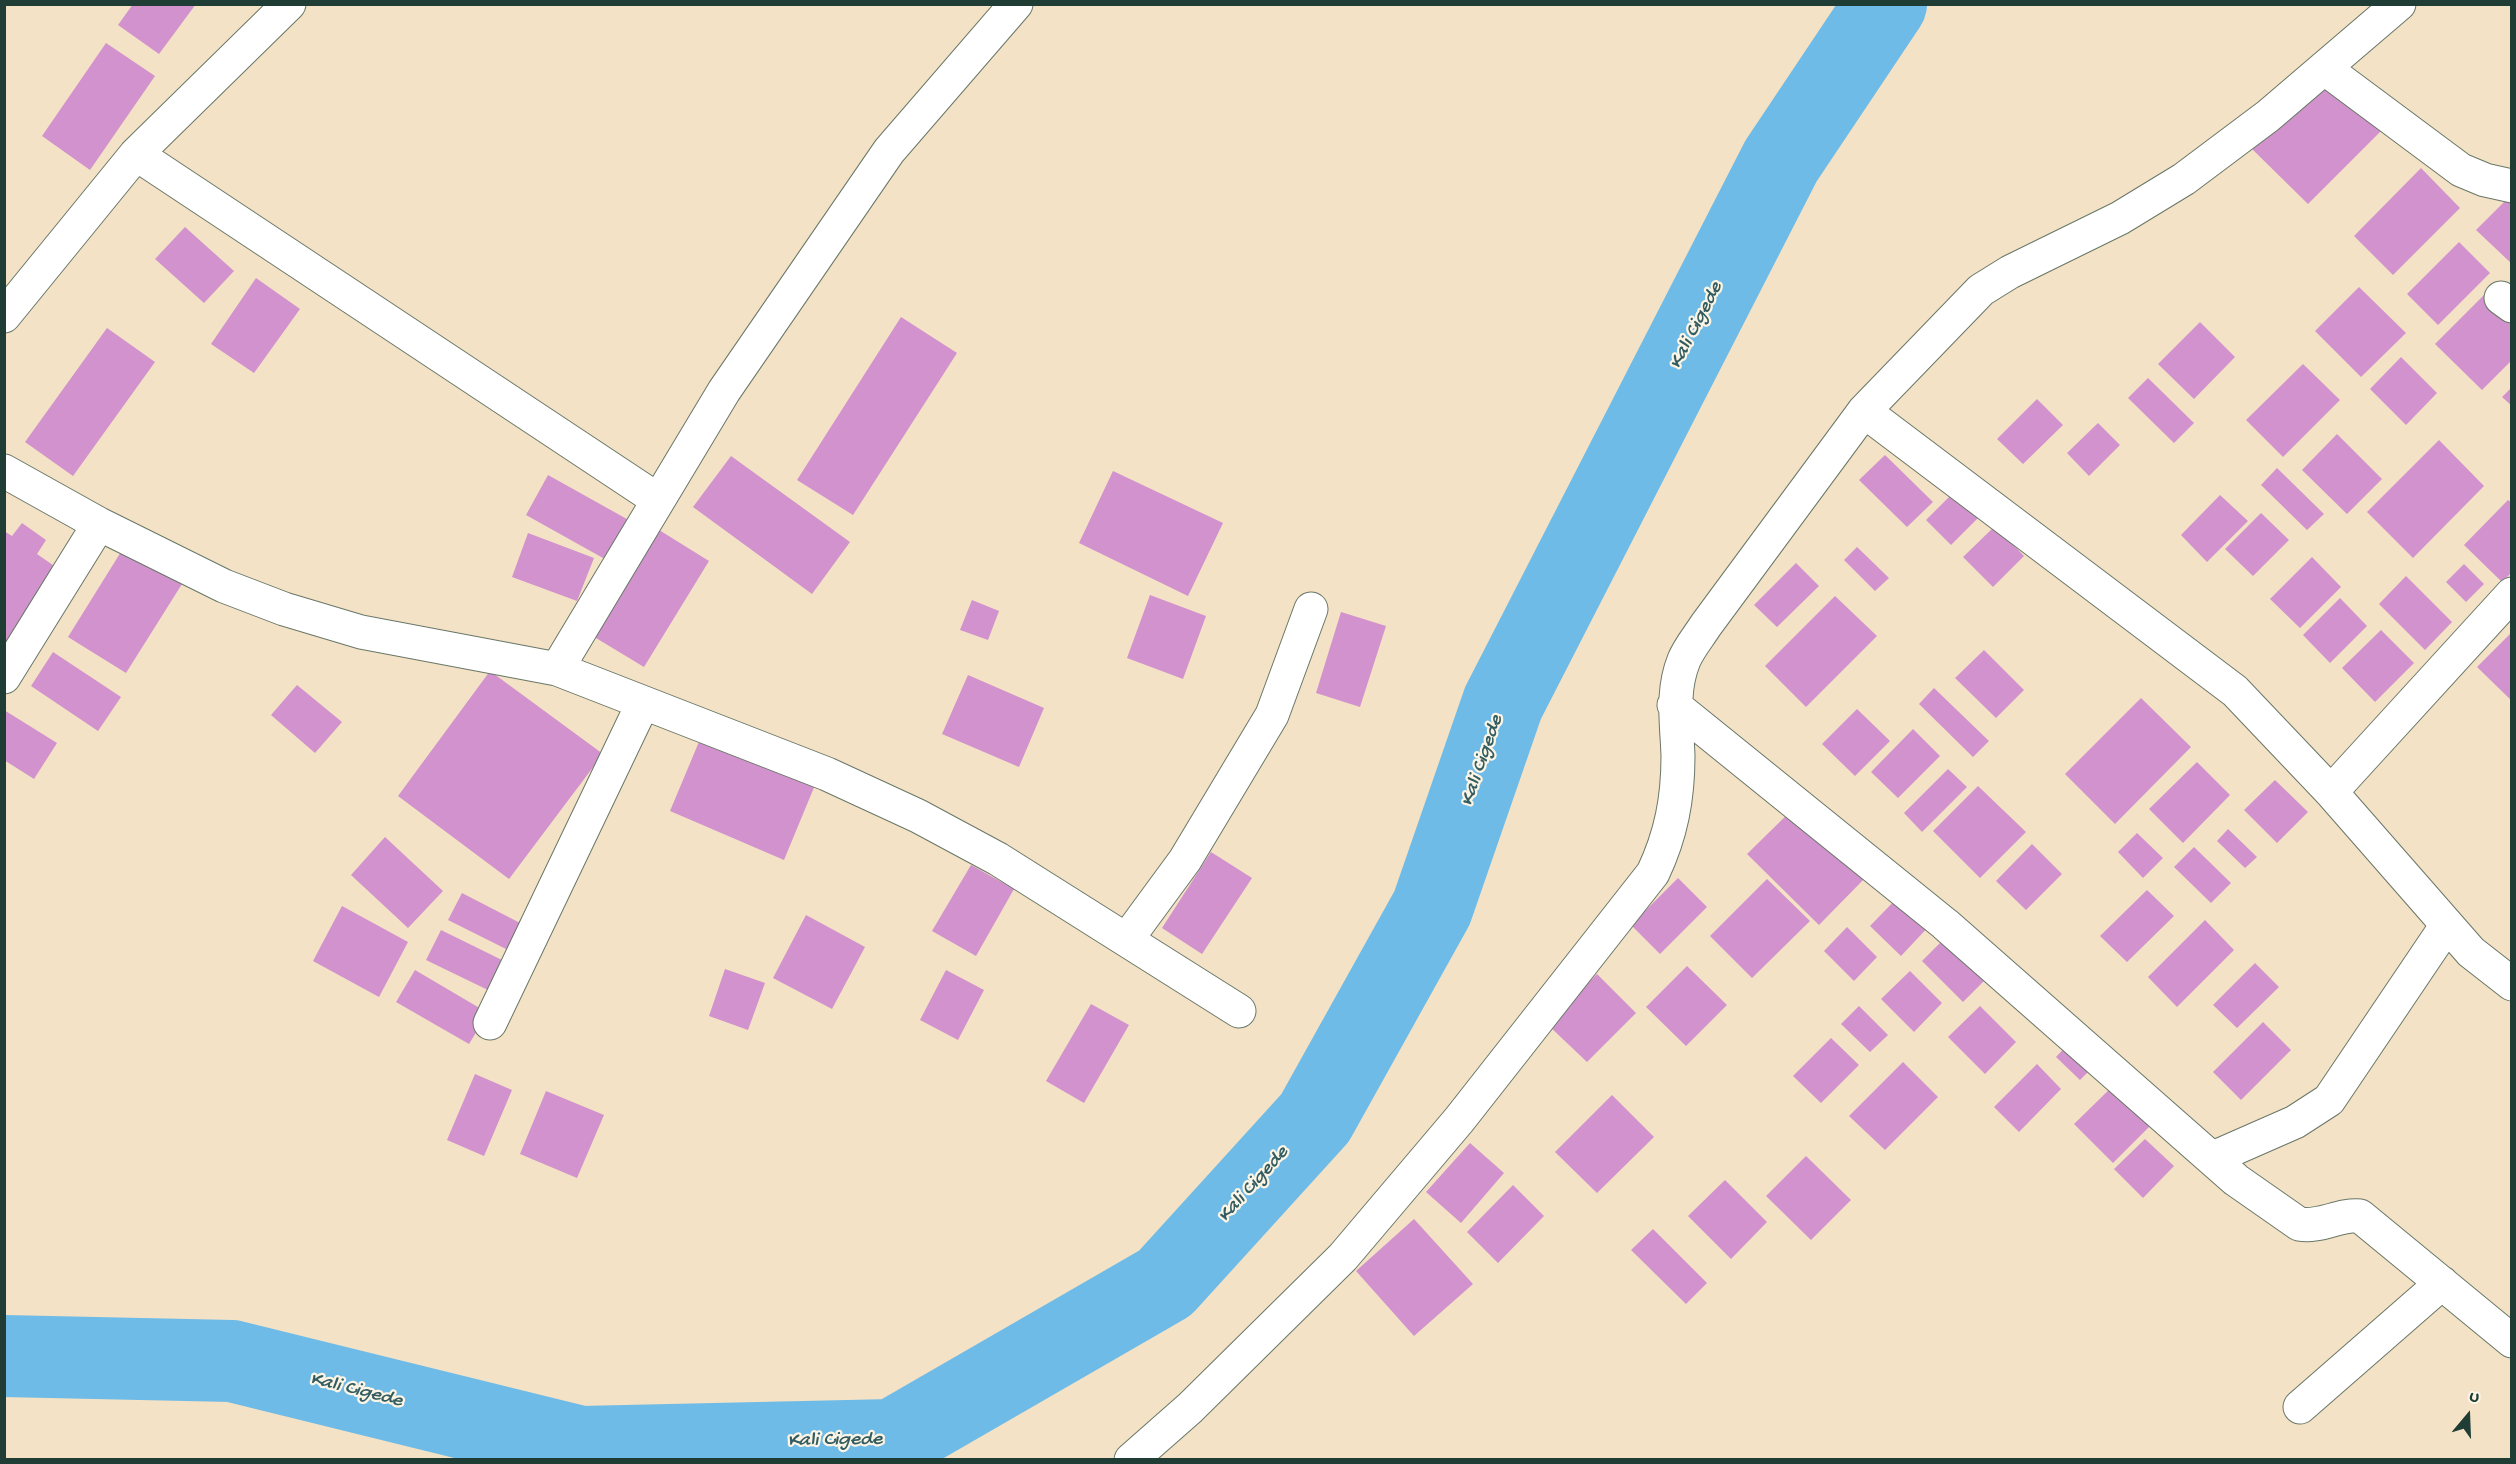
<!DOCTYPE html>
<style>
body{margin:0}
#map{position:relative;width:2516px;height:1464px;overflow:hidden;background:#f3e2c5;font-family:"Gochi Hand",sans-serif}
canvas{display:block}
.frame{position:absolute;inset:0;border:6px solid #1f3d34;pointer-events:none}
.north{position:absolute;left:2438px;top:1386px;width:60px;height:60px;-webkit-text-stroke:4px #fcf5e5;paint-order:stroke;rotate:19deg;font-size:16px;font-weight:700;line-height:24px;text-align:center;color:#1f3d34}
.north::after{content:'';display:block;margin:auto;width:21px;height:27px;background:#1f3d34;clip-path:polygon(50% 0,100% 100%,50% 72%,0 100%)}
</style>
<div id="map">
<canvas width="2516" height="1464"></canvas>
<div class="frame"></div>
<div class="north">U</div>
</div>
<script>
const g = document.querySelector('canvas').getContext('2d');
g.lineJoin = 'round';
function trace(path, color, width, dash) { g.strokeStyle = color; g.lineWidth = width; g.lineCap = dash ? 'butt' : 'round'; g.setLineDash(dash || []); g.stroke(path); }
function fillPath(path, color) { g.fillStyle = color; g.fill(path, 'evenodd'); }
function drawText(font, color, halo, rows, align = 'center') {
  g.font = font + ' "Gochi Hand",sans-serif'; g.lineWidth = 4.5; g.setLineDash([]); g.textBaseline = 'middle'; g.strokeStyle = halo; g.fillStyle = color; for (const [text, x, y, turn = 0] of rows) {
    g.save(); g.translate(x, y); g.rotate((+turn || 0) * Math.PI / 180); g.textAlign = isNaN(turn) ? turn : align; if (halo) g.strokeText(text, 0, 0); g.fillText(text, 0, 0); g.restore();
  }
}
trace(new Path2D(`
 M4 1356 232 1361 581 1447 893 1440 1165 1283 1315 1118 1432 908 1503 703 1781 161 1886 4`), '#6ebbe8', 82);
fillPath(new Path2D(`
 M133 4H196L159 54 118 25Z
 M106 43 155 76 90 170 42 136Z
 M2324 75 2381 131 2308 204 2251 148Z
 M2421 168 2460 208 2393 275 2354 236Z
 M2510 196 2512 197V264L2476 230Z
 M185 227 234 271 204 303 155 259Z
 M2459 242 2490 273 2438 325 2407 294Z
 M256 278 300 309 254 373 211 344Z
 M2359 287 2406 333 2361 377 2315 331Z
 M2487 292 2512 316V360L2482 390 2435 344Z
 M901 317 957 353 853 515 797 480Z
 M2200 322 2235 357 2194 399 2158 364Z
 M107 328 155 362 73 476 25 442Z
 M2401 357 2437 393 2406 425 2370 389Z
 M2303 364 2340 400 2283 457 2246 420Z
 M2148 378 2194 423 2174 443 2128 398Z
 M2512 387V406L2502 397Z
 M2037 399 2063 425 2023 464 1997 439Z
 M2098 423 2120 445 2089 476 2067 453Z
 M2337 434 2382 479 2347 514 2302 470Z
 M2439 440 2484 486 2413 558 2367 512Z
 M1885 455 1933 502 1907 527 1859 480Z
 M731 456 850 542 812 594 693 507Z
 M2277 468 2324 514 2307 530 2261 485Z
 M1113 471 1223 523 1188 596 1079 543Z
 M548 475 634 523 612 563 526 515Z
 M1956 490 1981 515 1951 545 1926 520Z
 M2220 495 2248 521 2207 562 2181 535Z
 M2508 500 2512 503V572L2502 582 2464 545Z
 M2261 513 2289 540 2253 576 2225 549Z
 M22 523 46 540 37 554 60 570 4 650V531L12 536Z
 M651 525 709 561 644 667 586 632Z
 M1995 526 2024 556 1993 587 1963 557Z
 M528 533 594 558 577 601 512 577Z
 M124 547 182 584 126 673 68 637Z
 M1857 547 1889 578 1875 591 1844 560Z
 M2312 557 2341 587 2300 628 2270 599Z
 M1796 563 1819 586 1777 627 1754 605Z
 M2464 564 2484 584 2466 602 2446 582Z
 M2406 576 2452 622 2425 650 2379 604Z
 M1150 595 1206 616 1183 679 1127 658Z
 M1835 596 1877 636 1806 707 1765 666Z
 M2340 598 2367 626 2330 663 2303 635Z
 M972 600 999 611 988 640 960 630Z
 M1341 612 1386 626 1360 707 1316 693Z
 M2381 630 2414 663 2375 702 2342 668Z
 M2512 632V701L2477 667Z
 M1984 650 2024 690 1996 718 1955 678Z
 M53 652 121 697 98 731 31 686Z
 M490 671 603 754 509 879 398 796Z
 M968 675 1044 708 1019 767 942 734Z
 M297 685 342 722 315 753 271 715Z
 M1934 688 1989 741 1973 757 1919 704Z
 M2141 698 2191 747 2115 824 2065 774Z
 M1857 709 1890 741 1855 776 1822 744Z
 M4 710 57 743 34 779 4 760Z
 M1913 729 1940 756 1898 798 1871 772Z
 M701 737 815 785 784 860 670 811Z
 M2197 762 2230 795 2183 843 2149 809Z
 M1948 769 1967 787 1922 832 1904 813Z
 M2275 780 2308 812 2277 843 2244 810Z
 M1978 786 2026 832 1980 878 1933 831Z
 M1796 806 1867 876 1819 925 1747 854Z
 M2228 829 2257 857 2245 868 2217 841Z
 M2137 833 2163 858 2143 878 2118 852Z
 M385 837 443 891 408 928 351 875Z
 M2032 844 2062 874 2026 910 1996 881Z
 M2194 847 2231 883 2211 903 2174 867Z
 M1211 852 1252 878 1202 954 1162 928Z
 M971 865 1014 889 976 956 932 931Z
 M1678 878 1707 907 1660 954 1631 925Z
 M1767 879 1810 921 1752 978 1710 936Z
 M2147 890 2174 916 2127 962 2100 936Z
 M462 893 522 924 508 950 448 920Z
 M1902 893 1932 923 1901 956 1870 926Z
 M342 906 408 942 379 997 313 961Z
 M806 915 865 947 832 1009 773 978Z
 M2205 920 2234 950 2177 1007 2148 977Z
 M1847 927 1877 957 1854 981 1824 951Z
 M441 930 504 961 490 991 426 960Z
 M1948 935 1989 976 1963 1002 1922 961Z
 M2255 963 2279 987 2237 1028 2213 1005Z
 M1687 966 1727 1005 1686 1046 1646 1007Z
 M725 969 765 983 748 1030 709 1016Z
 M415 970 488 1013 469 1044 396 1002Z
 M946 970 984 990 958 1040 920 1020Z
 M1910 971 1942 1003 1914 1032 1881 999Z
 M1597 974 1636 1013 1587 1062 1547 1024Z
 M1091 1004 1129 1025 1084 1103 1046 1081Z
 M1859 1006 1888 1035 1870 1052 1841 1024Z
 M1980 1006 2016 1042 1985 1074 1948 1037Z
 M2263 1022 2291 1050 2241 1100 2213 1072Z
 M1831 1038 1859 1065 1821 1103 1793 1076Z
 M2073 1039 2097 1063 2080 1080 2056 1057Z
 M1903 1062 1938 1097 1885 1150 1849 1116Z
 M2037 1064 2061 1089 2019 1132 1994 1107Z
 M475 1074 512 1090 484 1156 447 1140Z
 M2115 1084 2154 1122 2113 1163 2074 1124Z
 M546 1091 604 1115 577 1178 520 1154Z
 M1612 1095 1654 1137 1597 1193 1555 1152Z
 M2145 1139 2174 1166 2143 1198 2114 1169Z
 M1470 1143 1504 1173 1461 1223 1426 1192Z
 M1806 1156 1851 1200 1811 1240 1766 1196Z
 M1725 1180 1767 1222 1731 1259 1688 1216Z
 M1513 1185 1544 1216 1498 1263 1467 1232Z
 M1414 1219 1473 1284 1414 1336 1356 1271Z
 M1653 1229 1707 1283 1686 1304 1631 1250Z`), '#d192cd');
const minor = new Path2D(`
 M2324 68 2461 170 2485 180 2512 186
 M136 154 658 500
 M2501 298 2512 306
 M4 316 136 154 289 4
 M1864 411 2235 691 2331 792 2471 952 2512 984
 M4 471 99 524 224 586 284 609 361 632 557 669 827 774 918 816 998 859 1239 1011
 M557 669 724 391 889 151 1016 4
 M4 677 99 524
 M1674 705 1945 924 2236 1180 2299 1224C2320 1228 2339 1214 2360 1216L2512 1341
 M2331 792 2512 594
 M1127 939 1185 860 1272 715 1311 609
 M490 1023 643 703
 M2213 1158 2295 1122 2329 1100 2447 925
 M2300 1407 2442 1283
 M1131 1460 1190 1408 1343 1257 1459 1120 1653 873C1671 835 1678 799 1678 756 1677 724 1671 692 1684 660 1689 648 1699 636 1706 625L1864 411 1981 290 2010 272 2120 218 2184 179 2268 116 2399 4`);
trace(minor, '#697767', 35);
trace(minor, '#fff', 33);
drawText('italic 20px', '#335c61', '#fcf5e5', [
 ["Kali Cigede",1697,326,-63],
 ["Kali Cigede",1483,761,-71],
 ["Kali Cigede",1254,1185,-48],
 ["Kali Cigede",356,1391,14],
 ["Kali Cigede",835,1441,-1]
]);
</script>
